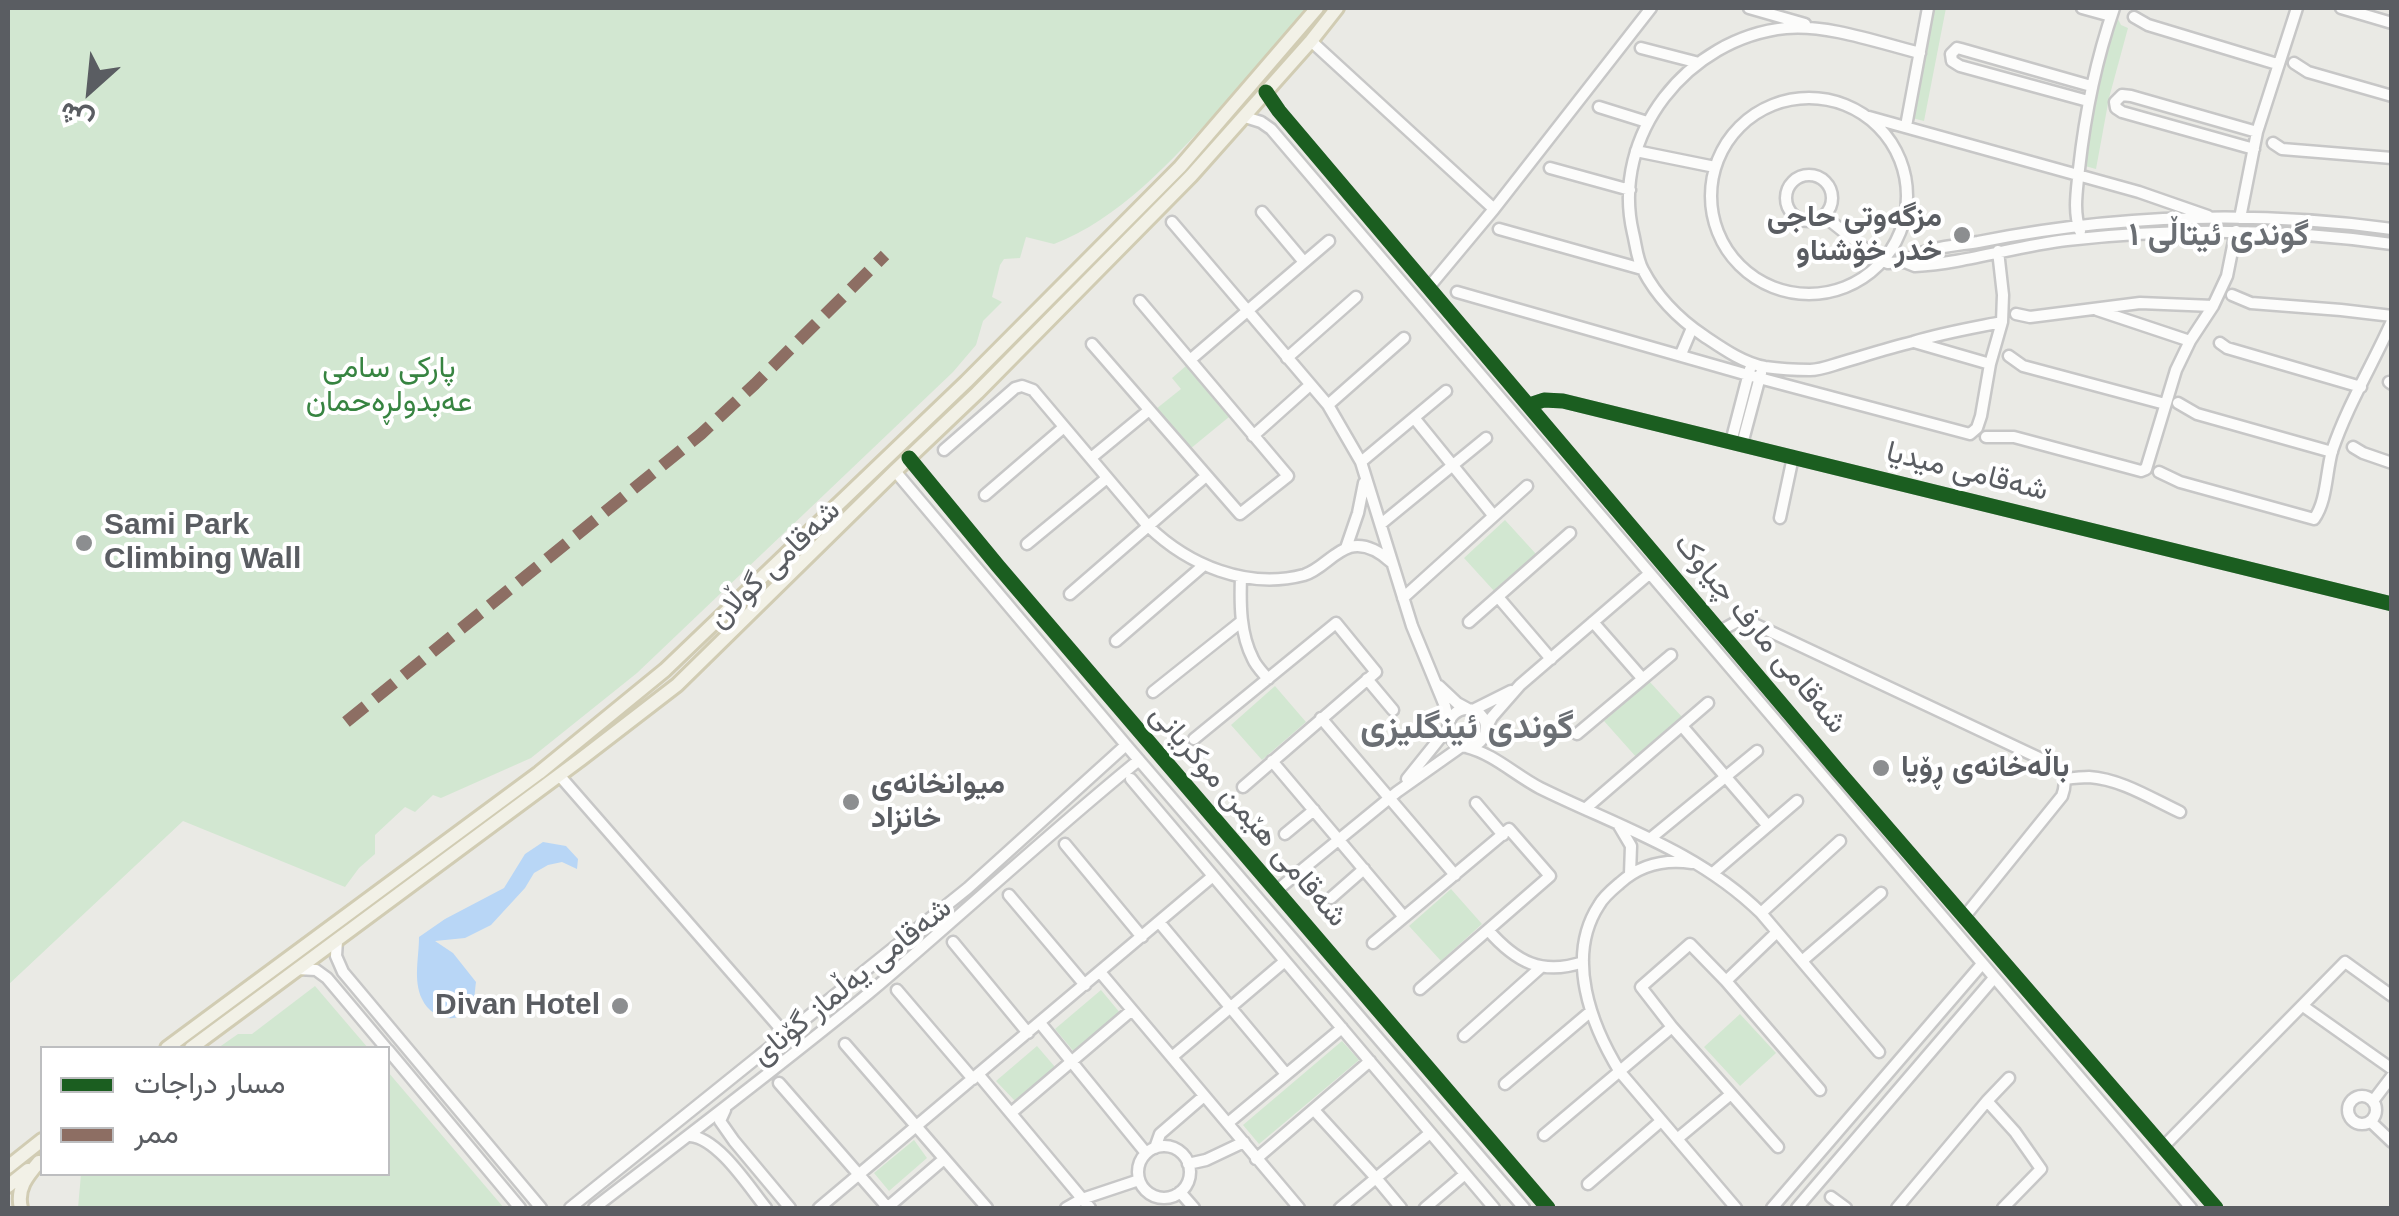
<!DOCTYPE html>
<meta charset="utf-8">
<style>
body{margin:0}
#map{position:relative;width:2399px;height:1216px;overflow:hidden;background:#eaeae5;font-family:Arial,Vazirmatn,sans-serif}
canvas{display:block}
.frame{position:absolute;inset:0;border:10px solid #5a5d62;pointer-events:none}
.legend{position:absolute;left:40px;top:1046px;width:350px;height:130px;box-sizing:border-box;background:#fff;border:2px solid #bdbec0;margin:0;padding:12px 18px;list-style:none;font-size:30px;color:#5a5d62}
.legend li{display:flex;align-items:center;gap:20px;height:50px}
.legend b{width:50px;border:2px solid #bdbec0}
.north{position:absolute;left:40px;top:40px;width:100px;height:100px;-webkit-text-stroke:8px #fff;paint-order:stroke;rotate:207deg;font-size:28px;font-weight:700;line-height:40px;text-align:center;color:#5a5d62}
.north::after{content:'';display:block;margin:auto;width:35px;height:45px;background:#5a5d62;clip-path:polygon(50% 0,100% 100%,50% 72%,0 100%)}
</style>
<div id="map">
<canvas width="2399" height="1216"></canvas>
<div class="frame"></div>
<ul class="legend">
<li><b style="height:12px;background:#1b5e20"></b>مسار دراجات</li>
<li><b style="height:12px;background:#8d6e63"></b>ممر</li>
</ul>
<div class="north">ش</div>
</div>
<script>
const g = document.querySelector('canvas').getContext('2d');
g.lineJoin = 'round';
function fillPath(path, color) { g.fillStyle = color; g.fill(path, 'evenodd'); }
function trace(path, color, width, dash) { g.strokeStyle = color; g.lineWidth = width; g.lineCap = dash ? 'butt' : 'round'; g.setLineDash(dash || []); g.stroke(path); }
function drawText(font, color, halo, rows, align = 'center') {
  g.font = font + ' Arial,Vazirmatn,sans-serif'; g.lineWidth = 8; g.setLineDash([]); g.textBaseline = 'middle'; g.strokeStyle = halo; g.fillStyle = color; for (const [text, x, y, turn = 0] of rows) {
    g.save(); g.translate(x, y); g.rotate((+turn || 0) * Math.PI / 180); g.textAlign = isNaN(turn) ? turn : align; if (halo) g.strokeText(text, 0, 0); g.fillText(text, 0, 0); g.restore();
  }
}
fillPath(new Path2D(`
 M8 8H1308C1279 44 1248 78 1216 113 1169 163 1119 219 1054 244L1026 237 1020 258 1004 259 1000 265 992 297 1002 302 983 321 976 345 953 372 637 673 531 758 441 798 433 795 415 812 405 807 375 835V854L359 868 345 887 183 821 8 985Z
 M1934 8H1946L1924 121 1912 118 1920 60Z
 M2117 17 2121 25 2128 28 2109 98 2096 169 2085 166 2096 95Z
 M1186 366 1229 417 1190 449 1156 409 1181 389 1172 378Z
 M1505 520 1536 554 1495 592 1464 558Z
 M1649 681 1683 718 1637 758 1604 721Z
 M1275 686 1306 722 1262 760 1231 725Z
 M1451 889 1482 924 1441 961 1409 926Z
 M315 986 368 1048H218L238 1034H252Z
 M1101 990 1121 1014 1075 1053 1055 1029Z
 M1740 1014 1776 1053 1740 1086 1704 1047Z
 M1342 1041 1359 1060 1259 1144 1243 1125Z
 M1037 1046 1055 1067 1015 1101 996 1081Z
 M388 1072 504 1208H78L81 1174H388Z
 M914 1140 927 1158 889 1191 874 1173Z`), '#d2e7d1');
fillPath(new Path2D(`
 M543 842 566 846 578 859 577 869 562 862 548 865 534 873 525 888 491 925 465 938 435 941 453 953 476 982C475 988 475 999 472 1005 460 1027 431 1019 422 999 413 980 419 958 419 937L445 919 504 888 525 854Z`), '#b8d6f6');
const minor = new Path2D(`
 M1749 8 1805 24
 M2082 8 2111 16
 M2341 8 2392 23
 M2134 17 2148 25 2277 64
 M1311 41 1494 209
 M1641 48 1699 63
 M1920 53C1880 43 1827 24 1786 28 1688 38 1610 135 1633 233 1636 245 1637 260 1643 270 1657 297 1679 319 1704 336 1722 348 1743 363 1765 367 1779 369 1796 370 1810 370 1820 370 1830 366 1840 363 1864 356 1888 348 1913 342 1942 333 1972 328 2002 322
 M2294 63 2308 72 2392 96
 M1266 92 1279 111 1839 772 2216 1208
 M1711 196a98 98 0 1 1 196 0a98 98 0 1 1-196 0Z
 M2088 101 1960 66 1952 61 1951 54 1957 48 1961 49 2091 86
 M1599 107 1647 122
 M1245 117 1261 122 1271 129 2191 1208
 M1869 117 2139 192 2208 216
 M1906 126 1928 8
 M2273 143 2282 149 2392 158
 M2254 149 2122 112 2116 108 2115 102 2122 95 2131 96 2257 132
 M1636 151 1715 167
 M1550 168 1630 190
 M1786 198a23 23 0 1 1 46 0a23 23 0 1 1-46 0Z
 M1262 212 1304 262
 M1824 216 1878 259 1888 263 1905 262 1915 266C1966 263 2016 246 2067 240 2176 228 2283 229 2392 244
 M2240 218 2257 132 2297 8
 M1172 222 1328 405 1361 462 1412 626 1445 706 1449 722
 M1499 229 1642 269
 M2080 231C2073 210 2077 191 2079 169 2085 114 2096 60 2114 8
 M1905 262C1924 247 1954 246 1978 242 2115 215 2253 210 2392 229
 M1429 287 1494 209 1651 8
 M1457 292 1748 375 1970 434 1977 428 1981 416 1990 364 2002 322 2003 295 1998 251
 M2232 295 2251 303 2341 310 2392 316
 M2097 310 2190 341
 M2016 314 2030 317 2140 303 2213 306
 M1914 342 1990 364
 M2220 343 2227 348 2361 387
 M1092 344 1240 514 1288 476 1140 301
 M1681 354 1692 328
 M2009 356 2023 366 2165 404
 M1287 358 1356 297
 M1190 360 1329 241
 M2389 382 2392 384
 M2178 403 2197 414 2332 452
 M1328 405 1404 338
 M1529 405 1544 400 1563 401 2392 604
 M1415 419 1493 515
 M1253 436 1310 385
 M1986 437H2014L2141 471 2146 469 2176 370 2190 341 2213 306 2227 276 2236 231
 M1731 442 1750 369
 M1742 444 1761 373
 M2353 447 2363 453 2392 463
 M944 450 1015 388 1022 386 1033 390 1148 526C1188 565 1247 590 1304 575 1321 570 1333 552 1350 547 1366 543 1380 552 1391 562
 M909 458 998 566 1548 1208
 M1091 458 1148 411
 M1361 462 1446 391
 M895 471 1126 745 1524 1208
 M2159 472 2180 482 2314 519C2327 501 2326 472 2332 451 2347 406 2373 364 2392 321
 M985 495 1064 427
 M1780 518 1793 457
 M1381 524 1486 438
 M1027 544 1107 478
 M1346 548 1358 513 1364 483
 M1241 577C1240 604 1240 634 1253 659 1256 666 1263 673 1268 679
 M1070 594 1206 476
 M1498 597 1551 659
 M1403 598 1527 486
 M1469 622 1570 533
 M1593 622 1642 678
 M1720 631 1738 621 1750 622 2054 765C2065 774 2067 783 2062 796L1965 916
 M1116 641 1204 565
 M1367 679 1393 710
 M1439 686 1457 703 1468 709
 M1153 692 1242 621
 M1448 728a19 19 0 1 1 38 0a19 19 0 1 1-38 0Z
 M1473 710 1511 691
 M1321 718 1455 875
 M1682 726 1768 826
 M1486 728 1492 717 1520 685 1649 574
 M1577 734 1671 655
 M1194 739 1336 623 1376 672 1243 787
 M1466 747C1494 754 1515 775 1540 788 1617 826 1698 851 1761 913L1879 1052
 M1272 761 1404 917
 M559 775 786 1035
 M1131 779 1494 1208
 M1407 779 1448 728
 M2065 779C2073 778 2081 777 2089 777 2121 779 2152 799 2180 812
 M1476 803 1503 835
 M1585 809 1708 703
 M1618 824 1631 846 1630 874
 M1285 834 1314 810
 M1651 838 1757 751
 M1065 844 1142 937
 M1692 863C1665 859 1641 864 1620 883 1613 889 1604 896 1599 905 1565 957 1591 1025 1620 1072L1736 1208
 M1713 873 1797 801
 M1276 891 1397 792 1462 746
 M1009 895 1085 985
 M1331 898 1364 869
 M1761 913 1840 841
 M1159 922 1286 1074
 M1488 930C1516 962 1542 976 1583 962
 M337 940 336 956 343 972 541 1208
 M953 942 1028 1033
 M1373 943 1509 829 1550 876 1420 989
 M1802 961 1881 893
 M297 969 316 970 327 978 386 1048
 M1100 972 1299 1208
 M1726 981 1777 932
 M897 990 973 1079
 M2303 1006 2392 1069
 M1040 1023 1146 1153
 M1464 1036 1540 968
 M845 1044 987 1208
 M388 1050 520 1208
 M1172 1057 1285 961
 M978 1074 1090 1208
 M779 1083 888 1208
 M1505 1084 1590 1012
 M2348 1110a14 14 0 1 1 28 0a14 14 0 1 1-28 0Z
 M1987 1101 2015 1132 2041 1169 2003 1208
 M2373 1101 2392 1076
 M725 1110 720 1121 734 1141 790 1208
 M1314 1110 1376 1178 1401 1208
 M1011 1113 1132 1010
 M2371 1122 2392 1142
 M1228 1123 1342 1028
 M1544 1135 1672 1027
 M690 1136C718 1138 749 1187 766 1208
 M1677 1139 1731 1094
 M1138 1172a26 26 0 1 1 52 0a26 26 0 1 1-52 0Z
 M1778 1147 1672 1027 1641 987 1690 944 1726 981 1820 1090
 M2163 1147 2345 962 2392 996
 M1155 1148 1160 1134 1204 1096
 M1256 1159 1370 1061
 M1188 1164 1206 1160 1244 1142
 M1588 1184 1661 1121
 M1180 1192 1194 1208
 M1831 1197 1846 1208
 M570 1208 968 888 1126 745
 M594 1208C686 1137 779 1067 869 993 960 916 1047 835 1139 760
 M819 1208 1213 876
 M887 1208 944 1159
 M1066 1208 1082 1199 1139 1180
 M1340 1208 1430 1133
 M1425 1208 1465 1174
 M1772 1208 1982 964
 M1797 1208 1994 978
 M1897 1208 1987 1101 2009 1078`);
const major = new Path2D(`
 M167 1048 539 773 665 670 966 382 1180 167 1317 8
 M191 1048 581 759 677 685 895 471 977 393 1191 176 1311 41 1337 8
 M8 1167 42 1140
 M8 1186 28 1170
 M21 1208C16 1189 27 1176 39 1162`);
trace(minor, '#c7c7c7', 15);
trace(major, '#d1ccb3', 18);
trace(minor, '#fcfcfb', 10);
trace(major, '#f2f1e7', 12);
trace(new Path2D(`
 M346 722 701 434 755 384 885 255`), '#8d6e63', 12, [25, 12]);
trace(new Path2D(`
 M1266 92 1279 111 1839 772 2216 1208
 M1529 405 1544 400 1563 401 2392 604
 M909 458 998 566 1548 1208`), '#1b5e20', 15);
for (const [x, y, r, color] of [
 [1962,235,10,"#8c8e90"],
 [84,543,10,"#8c8e90"],
 [1881,768,10,"#8c8e90"],
 [851,802,10,"#8c8e90"],
 [620,1006,10,"#8c8e90"]
]) { const dot = new Path2D(); dot.arc(x, y, r, 0, 2 * Math.PI); g.fillStyle = color; g.fill(dot); trace(dot, '#fff', 4); }
drawText('bold 30px', '#5a5d62', '#fff', [
 ["مزگه‌وتی حاجی",1942,218,"right"],
 ["خدر خۆشناو",1942,252,"right"],
 ["Sami Park",104,526],
 ["Climbing Wall",104,560],
 ["باڵەخانەی ڕۆیا",1901,768],
 ["میوانخانەی",871,785],
 ["خانزاد",871,819],
 ["Divan Hotel",600,1006,"right"]
], 'left');
drawText('30px', '#378441', '#fff', [
 ["پارکی سامی",389,369],
 ["عەبدولڕەحمان",389,403]
]);
drawText('30px', '#5a5d62', '#fff', [
 ["شەقامی میدیا",1967,472,14],
 ["شەقامی گوڵان",775,565,-44],
 ["شەقامی مارف چیاوک",1760,634,50],
 ["شەقامی هێمن موکریانی",1248,816,49],
 ["شەقامی یەڵماز گۆنای",852,982,-39]
]);
drawText('bold 32px', '#6b6f74', '#fff', [
 ["گوندی ئیتاڵی ١",2219,236]
]);
drawText('bold 35px', '#6b6f74', '#fff', [
 ["گوندی ئینگلیزی",1467,728]
]);
</script>
